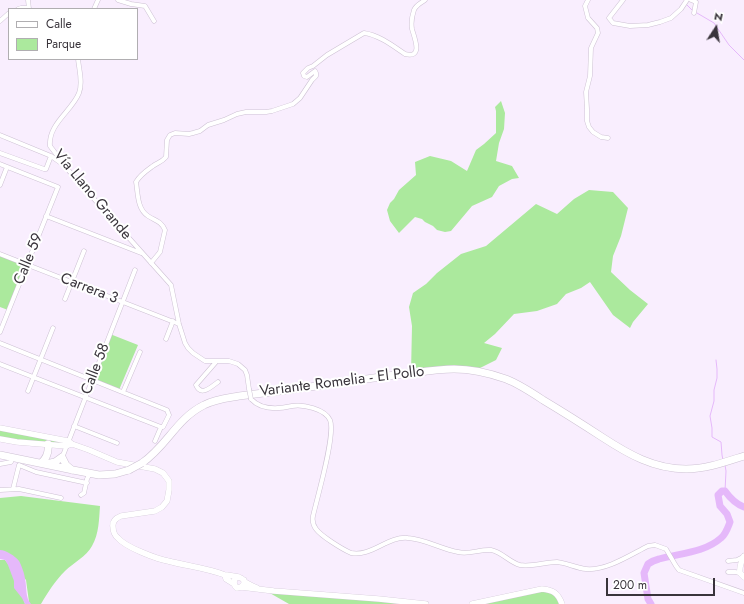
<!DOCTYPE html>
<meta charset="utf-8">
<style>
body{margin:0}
#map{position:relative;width:744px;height:604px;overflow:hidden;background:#f9eefe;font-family:Jost,sans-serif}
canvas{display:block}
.legend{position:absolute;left:8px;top:8px;width:130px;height:52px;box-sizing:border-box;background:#fff;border:1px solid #b0aeb1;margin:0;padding:5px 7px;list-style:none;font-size:12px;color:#39343b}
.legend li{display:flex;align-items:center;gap:8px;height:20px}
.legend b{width:20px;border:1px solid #b0aeb1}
.north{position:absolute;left:696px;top:8px;width:40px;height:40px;-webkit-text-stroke:3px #fff;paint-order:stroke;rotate:12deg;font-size:11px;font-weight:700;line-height:16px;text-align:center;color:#39343b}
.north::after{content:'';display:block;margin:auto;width:14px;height:18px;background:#39343b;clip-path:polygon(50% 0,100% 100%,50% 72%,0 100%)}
.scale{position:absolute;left:606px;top:578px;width:109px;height:18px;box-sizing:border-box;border:2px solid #39343b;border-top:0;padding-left:5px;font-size:12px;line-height:14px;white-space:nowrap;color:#39343b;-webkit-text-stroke:3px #fff;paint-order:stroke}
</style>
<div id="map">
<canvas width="744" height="604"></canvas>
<ul class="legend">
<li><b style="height:5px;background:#fff"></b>Calle</li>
<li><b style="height:11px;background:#abe99d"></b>Parque</li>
</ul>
<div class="north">N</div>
<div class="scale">200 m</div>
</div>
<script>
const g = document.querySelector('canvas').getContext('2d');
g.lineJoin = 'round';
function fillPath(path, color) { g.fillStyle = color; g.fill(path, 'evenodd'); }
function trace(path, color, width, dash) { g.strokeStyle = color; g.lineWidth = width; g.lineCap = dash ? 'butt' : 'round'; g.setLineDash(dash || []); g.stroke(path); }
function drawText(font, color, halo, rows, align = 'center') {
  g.font = font + ' Jost,sans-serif'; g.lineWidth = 4; g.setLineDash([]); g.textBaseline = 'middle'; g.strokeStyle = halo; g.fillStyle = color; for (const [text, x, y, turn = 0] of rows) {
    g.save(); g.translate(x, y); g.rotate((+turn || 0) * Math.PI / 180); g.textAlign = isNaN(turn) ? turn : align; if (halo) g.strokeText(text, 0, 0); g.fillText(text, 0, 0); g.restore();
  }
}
fillPath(new Path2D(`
 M501 101 505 113 504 129 499 143 496 161 512 166 519 178 512 179 499 186 492 197 472 206 451 231 445 232 437 230 433 226 425 222 422 219 415 217 399 233 390 221 387 210 390 203 394 199 399 190 416 175 415 162 430 156 451 161 467 171 476 150 484 144 496 133V111L495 107Z
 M589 190 613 192 628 208 621 236 613 256 611 272 630 290 648 304 633 322 630 328 613 315 590 282 581 288 566 294 557 304 537 311 514 314 495 334 484 343 502 348 496 360 474 371 411 373 412 326 409 307 413 293 426 284 437 273 461 254 486 246 536 204 557 214 574 199Z
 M0 254 27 264 8 310 0 307Z
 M110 334 138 345 119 390 92 379Z
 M0 428 68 441 66 446 0 439Z
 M21 496 100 506C99 519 99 534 92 546 87 556 73 563 65 571 55 581 48 592 41 604H30L29 602 26 580 0 550V498Z
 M0 560H5L17 574 25 604H0Z
 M542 589 553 591 559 604H472Z
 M268 592 425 604H289Z`), '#abe99d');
fillPath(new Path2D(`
 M0 550C6 550 15 556 19 561 21 564 25 575 25 579 27 588 25 597 31 604H25L22 598 14 588V581L8 565 5 560 0 559Z`), '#e5b8fa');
trace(new Path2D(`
 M686 4 692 10
 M697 13 714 23 729 45 744 60
 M716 360 717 369V378L714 390V401L710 416 712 428V437L721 442 722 455 723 460
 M725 465 726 471 725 491`), '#e5b8fa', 1);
trace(new Path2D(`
 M651 604 648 599 644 573 648 564C651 562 655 560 659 559 680 553 704 553 721 538 726 534 728 527 730 522L727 514 720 506 718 495 722 491H725C730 498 736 504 744 507`), '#e5b8fa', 7);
const street = new Path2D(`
 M28 0 29 9
 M118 0 131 4 145 6 154 21
 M588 0 585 6 588 18 597 28 598 33 591 48 590 76 586 92 587 109V121L589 127 593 132 601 137 608 138
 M623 0 609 18 613 23 630 26 648 25 660 22 671 18 681 9 687 0
 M691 0 696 2 694 13
 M18 9 21 8H29
 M94 9 98 0
 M0 21 9 13
 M78 59C79 69 83 83 79 93 72 111 48 124 50 146L69 171 171 285 179 324 185 343 188 348 193 353 205 361H229L238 364 245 370 247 375 249 389
 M0 135 51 156 61 163
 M0 153 44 169H46L51 156
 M0 164 58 187 0 332
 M0 185 7 167
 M46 216 141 253
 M0 254 179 324
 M151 263 160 252 165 230C161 221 156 221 148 216 137 209 138 193 136 182 140 175 146 171 153 166 157 163 162 162 166 157L167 140 170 135 175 133 189 134 193 133 200 131 208 125 224 120 237 114 246 112H266L272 111 293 104 300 98 312 80 316 76V73L315 71 307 77 304 76 303 73 308 68 313 66 327 55 364 33C379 35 393 46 405 54 424 59 414 37 412 29 411 23 412 16 414 10 416 5 421 3 425 0
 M65 299 84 251
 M166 339 173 321
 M0 343 167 410 169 415 163 427H161L155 441
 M216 362 196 385C201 397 211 387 218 382
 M0 364 161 427
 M28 391 53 328
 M123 392 140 352
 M251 399C261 410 279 409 292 406 303 404 325 409 330 420 336 434 317 498 313 516 312 521 313 525 316 529 321 536 342 549 351 553 372 557 387 536 408 538 425 539 441 549 458 552 469 555 480 549 491 550 502 552 509 562 520 565 532 567 545 562 557 562 567 563 576 568 586 569 606 571 630 555 648 546L655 545 666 549 676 566 679 570 744 593
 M74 426 117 443
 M62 458 135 270
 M0 464 11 462 12 457
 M13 489 19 465 36 472 87 483
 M0 490 19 489 61 498
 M81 495 84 493 87 479 90 473
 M728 561 737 560 743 557
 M728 572H735L740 573`);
const secondary = new Path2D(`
 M0 428 68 441 72 444 89 450 117 462 155 469 163 473 169 481V490L167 501 162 507 155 511 121 516C116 518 112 521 113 527 113 531 115 536 118 538 125 547 157 559 168 561 187 566 207 568 225 575H227L239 577
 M0 439 17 442 66 446 72 444
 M744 556C741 562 739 567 740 573L744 577
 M225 575 226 579 234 584
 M244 580V584L241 587 237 588C232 584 234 575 241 578 242 578 244 581 245 582 249 585 253 586 257 588
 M241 587 274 591 379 599 426 604
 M472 604 542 589C553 590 558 593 562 604`);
const highway = new Path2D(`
 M0 455 73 470 99 475 115 474 129 470
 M41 463C47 458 49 452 48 444
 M142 463C167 446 176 419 204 405 215 399 227 398 239 396 255 394 271 392 288 390 324 385 359 380 395 375 415 373 435 369 454 369 472 369 489 373 506 379 519 384 531 392 543 400 563 412 582 424 602 437 628 454 654 469 686 469 706 469 725 462 744 456
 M46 464 55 462 62 457 66 465 72 470`);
trace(street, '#cdc1d3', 5);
trace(secondary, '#cdc1d3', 6);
trace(highway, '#cdc1d3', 8);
trace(street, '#fff', 4);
trace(secondary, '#fff', 5.5);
trace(highway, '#fff', 7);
const streetBridge = new Path2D(`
 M249 389 251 399`);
const highwayBridge = new Path2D(`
 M129 470 142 463`);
trace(streetBridge, '#cdc1d3', 5, []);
trace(highwayBridge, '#cdc1d3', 8, []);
trace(streetBridge, '#fff', 4);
trace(highwayBridge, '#fff', 7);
drawText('15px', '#39343b', '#fff', [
 ["Vía Llano Grande",92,195,50],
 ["Calle 59",29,259,-68],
 ["Carrera 3",89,289,21],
 ["Calle 58",96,369,-69],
 ["Variante Romelia - El Pollo",342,382,-7]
]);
</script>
